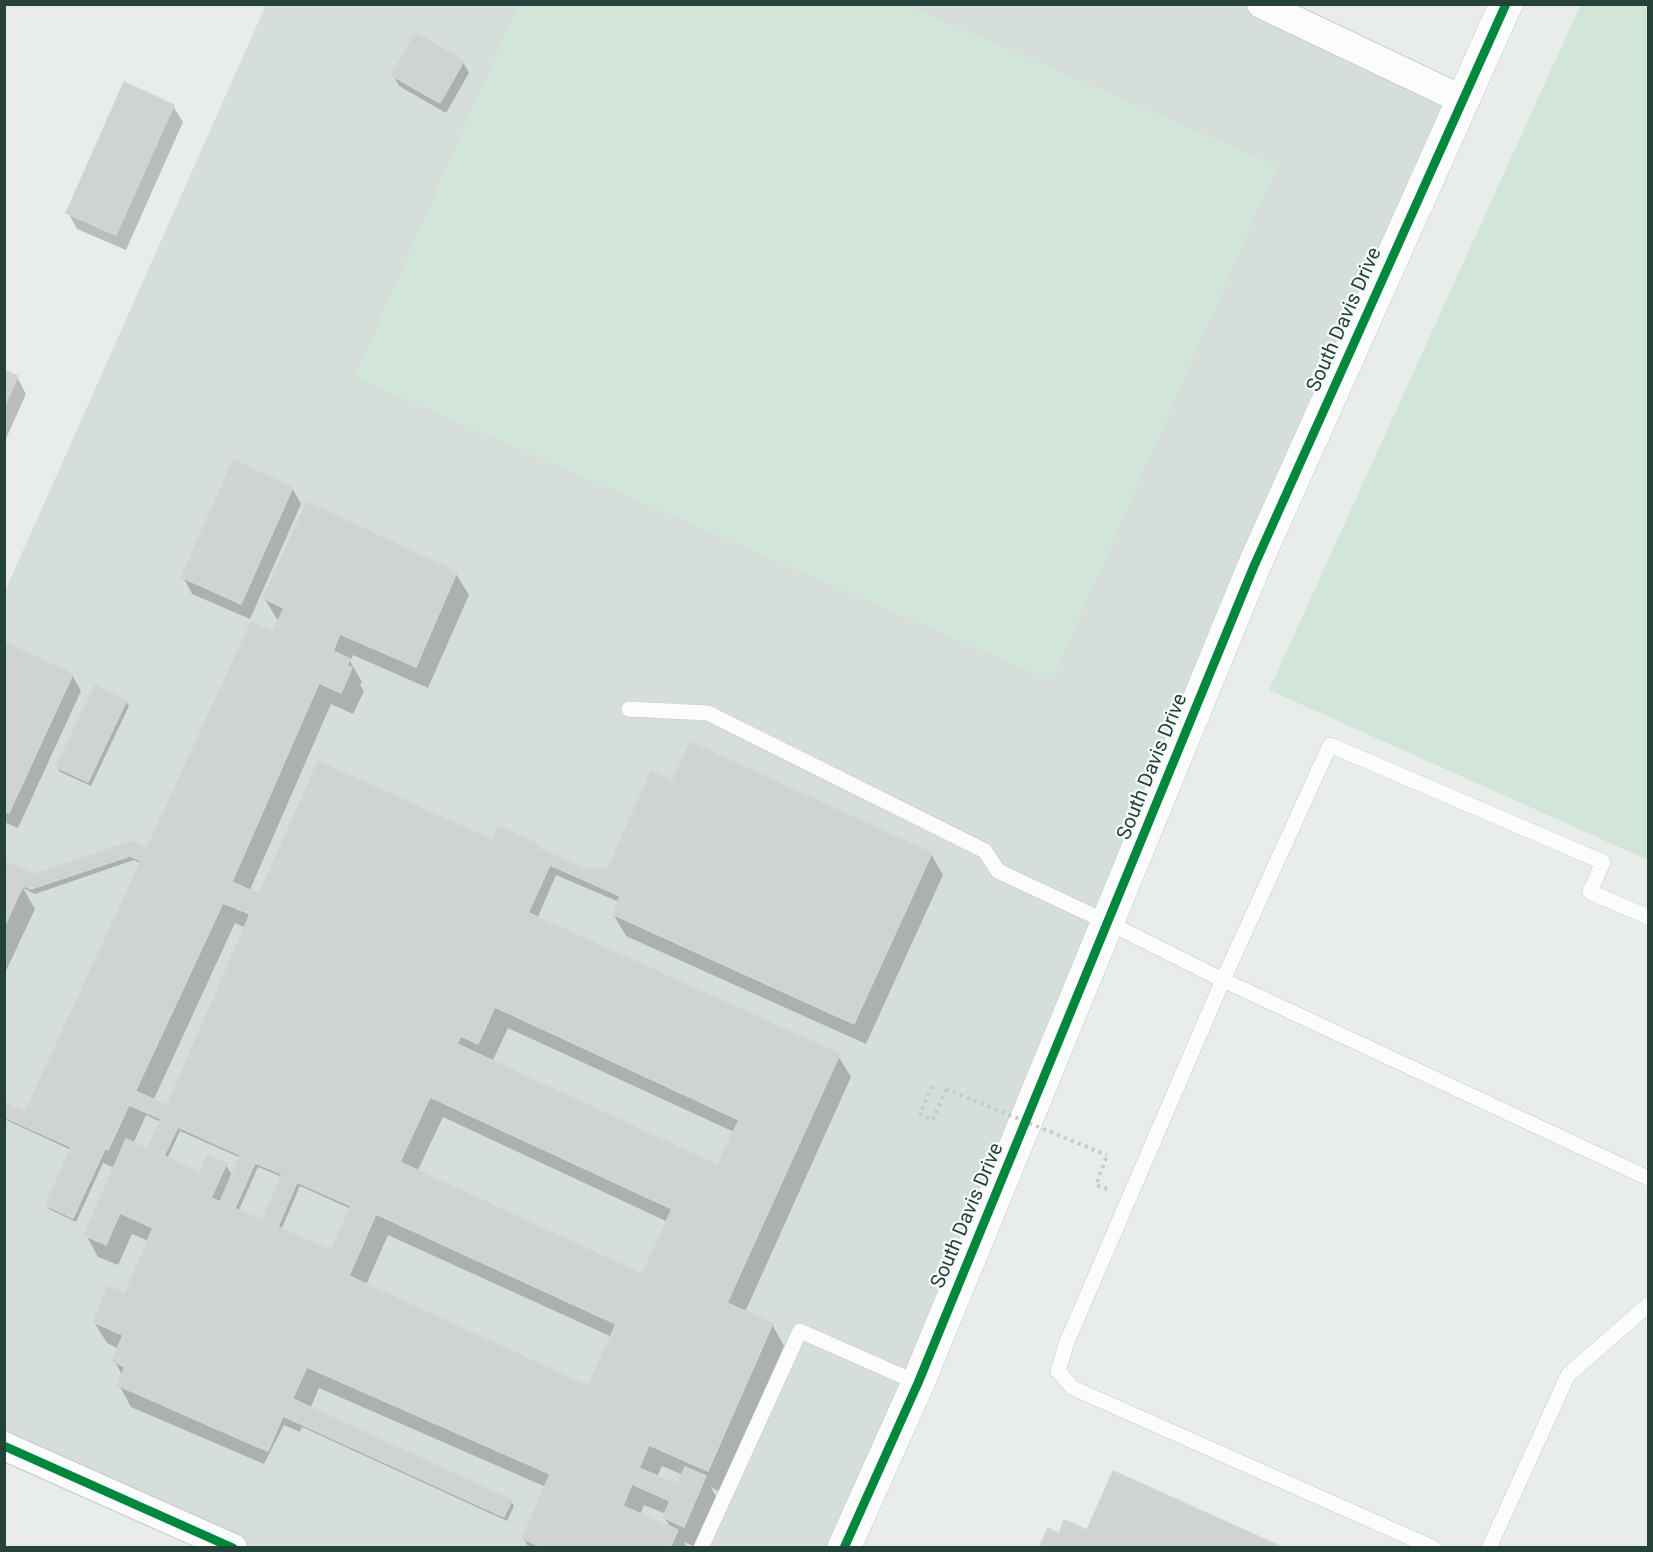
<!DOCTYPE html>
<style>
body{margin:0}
#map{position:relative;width:1653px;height:1552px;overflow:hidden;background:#e8edeb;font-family:Roboto,sans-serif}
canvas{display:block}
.frame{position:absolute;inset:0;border:6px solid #24423a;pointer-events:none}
</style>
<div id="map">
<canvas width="1653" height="1552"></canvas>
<div class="frame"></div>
</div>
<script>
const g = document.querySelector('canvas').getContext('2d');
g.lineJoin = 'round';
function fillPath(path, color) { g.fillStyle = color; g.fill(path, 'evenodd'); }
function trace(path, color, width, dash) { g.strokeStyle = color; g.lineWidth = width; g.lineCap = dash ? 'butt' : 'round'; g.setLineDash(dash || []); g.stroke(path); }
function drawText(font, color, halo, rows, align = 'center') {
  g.font = font + ' Roboto,sans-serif'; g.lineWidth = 4.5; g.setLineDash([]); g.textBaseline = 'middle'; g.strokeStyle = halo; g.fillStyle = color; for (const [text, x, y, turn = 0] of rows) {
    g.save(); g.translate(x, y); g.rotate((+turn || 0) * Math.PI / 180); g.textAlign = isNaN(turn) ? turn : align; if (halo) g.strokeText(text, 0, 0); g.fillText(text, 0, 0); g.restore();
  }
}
fillPath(new Path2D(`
 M266 5H1261L1463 100 844 1547H233L5 1446V591Z`), '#d6dedb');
fillPath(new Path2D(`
 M1581 4 1648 5V860L1269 690Z
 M518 5H906L1277 166 1052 681 355 377Z`), '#d1e6d8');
fillPath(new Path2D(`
 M463 62 469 73 446 113 399 86 393 75Z
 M173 106 183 122 126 250 77 229 68 212Z
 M4 372 17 377 26 394 4 443Z
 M292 488 301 504 250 619 192 594 183 577Z
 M456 574 469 595 428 688 353 655 350 661 362 682 360 685 364 691 353 714 331 704 249 892 260 896 493 842 538 846 541 851 589 872 609 870 671 781 673 784 931 854 943 875 866 1044 626 936 613 914 619 902 556 875 537 919 838 1056 851 1077 745 1312 772 1324 784 1346 720 1492 711 1487 717 1499 696 1547 684 1542 687 1548H529L523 1538 546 1487 319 1388 310 1409 511 1501 514 1506 507 1521 302 1427 300 1432 284 1425 264 1464 131 1407 119 1385 123 1376 114 1361 119 1349 107 1343 94 1322 126 1295 149 1241 132 1234 118 1265 98 1257 86 1235 115 1168 103 1163 76 1222 49 1209 46 1205 71 1150 4 1119V1104L29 1115 141 864 134 860 35 894 23 888 35 909 4 975V863L34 876 147 850 280 621 277 619 264 598ZM235 923 246 928 168 1107 153 1101ZM508 1028 734 1132 718 1167 492 1062ZM146 1115 161 1122 149 1148 151 1152 133 1144ZM443 1117 668 1222 643 1276 417 1172ZM180 1131 241 1158 233 1177 226 1165 201 1174 167 1159ZM258 1167 282 1177 264 1220 265 1223 238 1212ZM300 1186 351 1209 332 1252 281 1230ZM388 1235 612 1337 588 1388 366 1285ZM662 1466 683 1475 678 1486 657 1477ZM644 1505 666 1514 664 1517 671 1528 640 1515Z
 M4 651 72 675 81 691 18 828 4 822Z
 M126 701 129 706 91 786 60 772 57 767Z`), '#0003');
const building = new Path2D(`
 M416 33 464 61 440 103 391 75Z
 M124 82 174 105 116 235 66 213Z
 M4 370 18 376 4 407Z
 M233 460 293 487 241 604 181 577Z
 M307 502 457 572 416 667 340 634 333 651 350 659 347 666 352 668 341 693 319 683 232 882 259 894 318 761 492 840 498 826 539 844 533 858 541 862 520 909 840 1054 727 1303 773 1323 708 1471 649 1445 639 1468 677 1484 685 1467 706 1476 684 1527 663 1517 670 1501 632 1484 623 1506 678 1530 670 1548H543L522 1538 550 1474 307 1367 287 1411 270 1403 251 1444 117 1385 125 1367 112 1361 123 1335 93 1322 108 1286 125 1293 153 1228 120 1213 106 1245 84 1235 126 1139 200 1172 207 1155 227 1163 211 1198 331 1250 358 1190 167 1105 250 914 223 903 108 1150 25 1112 251 622 273 632 284 608 263 598ZM495 1007 739 1120 717 1165 457 1044 461 1036 478 1044ZM430 1097 672 1209 642 1274 400 1162ZM376 1214 616 1324 588 1386 349 1276Z
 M6 643 73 674 9 813 4 811V647Z
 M95 685 127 700 88 782 56 767Z
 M690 742 932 853 854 1024 612 914Z
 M651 771 672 780 620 896 550 865 528 913 520 909 541 862 533 858 538 848 589 870 608 868Z
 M132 841 147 848 141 861 130 856 31 889 4 877V861L35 874Z
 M4 877 23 886 4 927Z
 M135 1091 358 1190 351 1206 297 1182 278 1227 262 1220 282 1174 255 1163 235 1208 220 1202 240 1155 178 1127 164 1156 147 1148 161 1119 129 1105Z
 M4 1102 91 1142 65 1198 92 1143 105 1149 73 1218 45 1205 71 1147 4 1117Z
 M293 1399 512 1500 504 1517 283 1416 268 1451 251 1444 270 1403 287 1411Z
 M1113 1471 1284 1548H1039L1048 1528 1059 1534 1064 1520 1087 1530Z`);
fillPath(building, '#cfd4d2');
trace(building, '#d1d6d4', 1.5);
const service = new Path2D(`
 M629 709 708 713 985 851 998 871 1109 923 1223 980 1648 1178
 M701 1548 800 1331 918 1383
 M1434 1548 1073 1388 1058 1371 1067 1342 1223 980 1330 745 1603 862 1590 892 1648 917
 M1489 1548 1568 1375 1648 1305`);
const minor = new Path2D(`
 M1261 4 1463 100
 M4 1446 233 1548`);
const tertiary = new Path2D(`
 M844 1548 918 1383 1254 566 1506 4`);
trace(service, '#c5cac8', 16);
trace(minor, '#c5cac8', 30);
trace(tertiary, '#c5cac8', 34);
trace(new Path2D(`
 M932 1086 920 1114 933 1120 946 1089
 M1107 1189 1096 1185 1107 1155`), '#c3ccca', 4, [3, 4.5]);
trace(service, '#fcfcfc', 15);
trace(minor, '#fcfcfc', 28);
trace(tertiary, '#fcfcfc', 33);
trace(new Path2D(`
 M946 1089 1107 1155`), '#c3ccca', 4, [3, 4.5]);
trace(new Path2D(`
 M4 1446 233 1548
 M844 1548 918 1383 1254 566 1506 4`), '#00873e', 9);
drawText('20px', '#24423a', '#f7fbf9', [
 ["South Davis Drive",1345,320,-66],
 ["South Davis Drive",1153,767,-68],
 ["South Davis Drive",968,1216,-67]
]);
</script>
